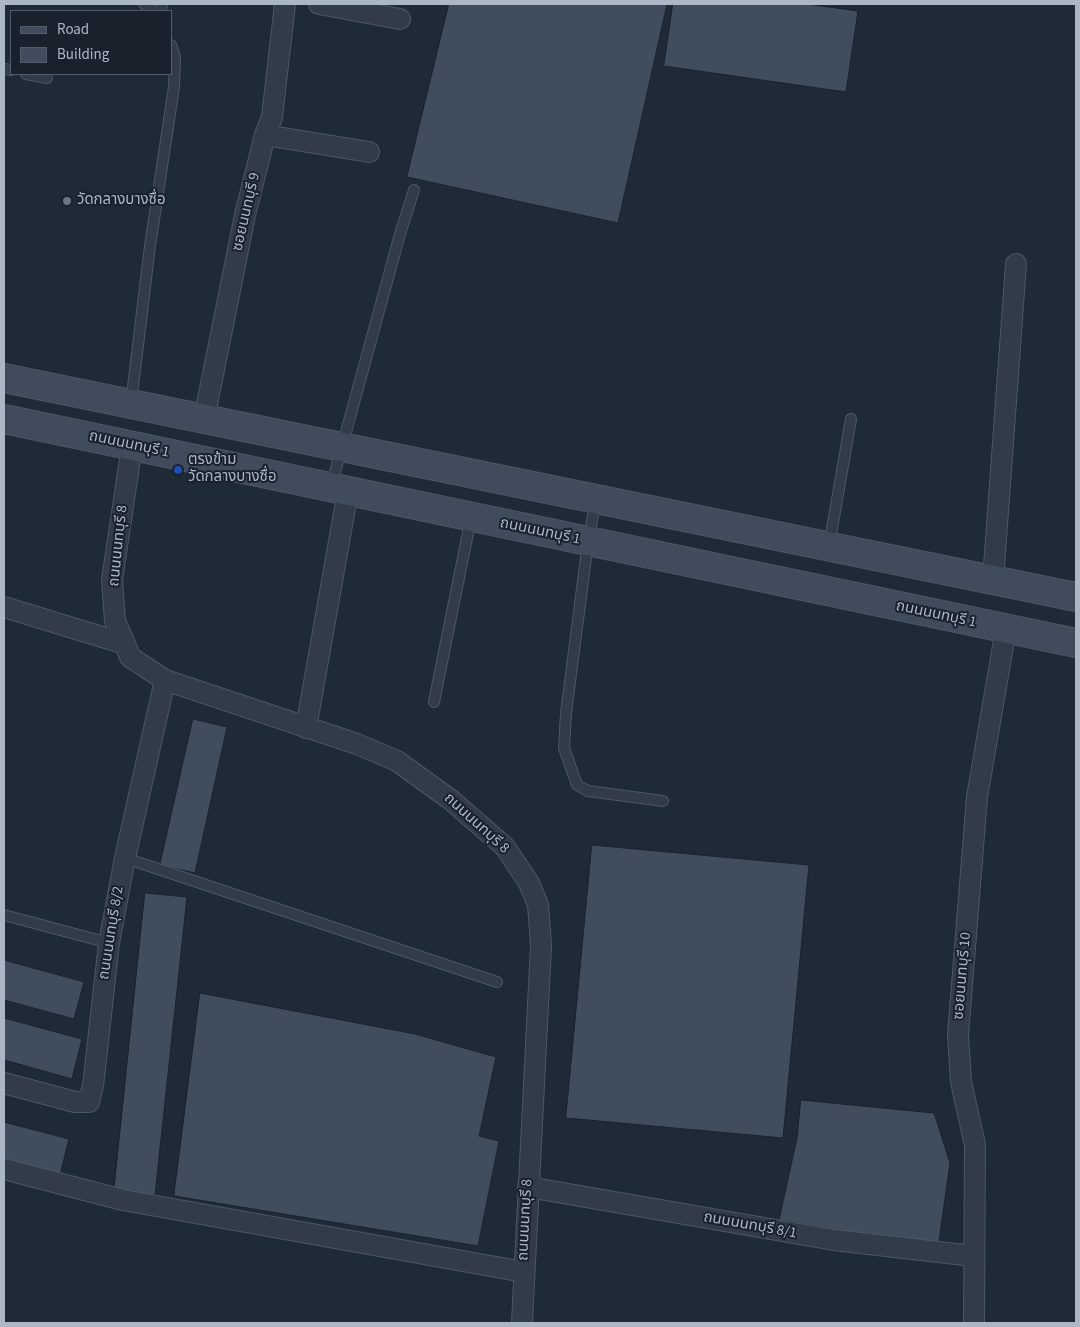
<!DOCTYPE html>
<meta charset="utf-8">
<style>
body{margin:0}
#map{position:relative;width:1080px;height:1327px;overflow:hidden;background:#1f2a37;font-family:"Source Sans 3",sans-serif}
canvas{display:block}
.frame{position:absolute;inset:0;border:5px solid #acb7c5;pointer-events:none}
.legend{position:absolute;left:10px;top:10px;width:162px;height:65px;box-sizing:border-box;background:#18212c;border:1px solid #535d69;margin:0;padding:6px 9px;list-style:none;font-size:15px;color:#acb7c5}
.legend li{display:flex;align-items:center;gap:10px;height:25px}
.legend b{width:25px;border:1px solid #535d69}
</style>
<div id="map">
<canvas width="1080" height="1327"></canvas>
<div class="frame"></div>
<ul class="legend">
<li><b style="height:6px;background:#404b5b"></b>Road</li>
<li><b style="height:14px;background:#404d5c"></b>Building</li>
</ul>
</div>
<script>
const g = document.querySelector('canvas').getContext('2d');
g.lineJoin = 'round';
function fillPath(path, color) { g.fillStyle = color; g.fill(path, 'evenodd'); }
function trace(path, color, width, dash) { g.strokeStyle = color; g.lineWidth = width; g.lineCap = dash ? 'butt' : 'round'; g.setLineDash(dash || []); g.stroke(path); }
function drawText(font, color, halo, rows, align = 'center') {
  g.font = font + ' "Source Sans 3","Noto Sans Thai",sans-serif'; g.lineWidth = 4; g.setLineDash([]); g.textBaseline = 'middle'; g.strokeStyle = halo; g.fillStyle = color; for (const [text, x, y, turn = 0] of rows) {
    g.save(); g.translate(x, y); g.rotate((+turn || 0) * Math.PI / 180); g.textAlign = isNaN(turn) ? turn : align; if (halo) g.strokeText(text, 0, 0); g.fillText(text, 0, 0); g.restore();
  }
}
const building = new Path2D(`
 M449 4H667L618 223 407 177Z
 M673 4H807L858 11 846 92 664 66Z
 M193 719 227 727 195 873 160 865Z
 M592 845 809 865 783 1138 566 1118Z
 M145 893 187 897 155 1195 114 1191Z
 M4 960 84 982 74 1019 4 1000Z
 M200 993 415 1034 496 1057 479 1136 499 1141 478 1246 174 1196Z
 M4 1018 82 1039 72 1079 4 1060Z
 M801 1100 934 1113 950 1163 938 1248 779 1220 797 1138Z
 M4 1122 69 1139 59 1179 4 1164Z`);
fillPath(building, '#404d5c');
trace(building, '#1a232e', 1);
const lane = new Path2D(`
 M144 4 154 11
 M161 11 162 4
 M4 69 11 70
 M26 74 47 78
 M131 403 150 246 174 87 175 57 171 45
 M331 487 400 234 414 190
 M596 500 588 542 566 713 564 748 577 785 588 791 663 801
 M829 546 851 419
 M434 702 471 518
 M125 858 497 982
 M4 915 109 943`);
const street = new Path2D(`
 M319 4 400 19
 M265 135 369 152
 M204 419 245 215 265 135 272 117 285 4
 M993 580 1016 264
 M4 607 125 644 130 657 165 680 357 744 397 761 451 800 505 847 529 883 538 905 541 945 522 1323
 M125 644 115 621 112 580 132 446
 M306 728 348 491
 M4 1083 75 1102H89L93 1086 109 943 125 858 165 680
 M4 1169 123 1200 524 1272
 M528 1187 834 1240 973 1256
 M974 1323 975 1145 961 1082 958 1035 977 797 1006 629`);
const secondary = new Path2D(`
 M4 378 1076 597
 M4 419 1076 643`);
trace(lane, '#4d5763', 12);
trace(street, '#4d5763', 22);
trace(secondary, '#4d5763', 30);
trace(lane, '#323c48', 10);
trace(street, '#323c48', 20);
trace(secondary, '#404b5b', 28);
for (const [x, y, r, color] of [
 [67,201,5,"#6b7280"],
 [178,470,5,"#1a4fb4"]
]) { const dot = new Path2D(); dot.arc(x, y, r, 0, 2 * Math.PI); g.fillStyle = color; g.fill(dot); trace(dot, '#18212c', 2); }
drawText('15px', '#acb7c5', '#18212c', [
 ["วัดกลางบางซื่อ",77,201],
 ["ตรงข้าม",188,461],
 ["วัดกลางบางซื่อ",188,478]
], 'left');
drawText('15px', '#acb7c5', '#18212c', [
 ["ซอยนนทบุรี 9",247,212,-77],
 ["ถนนนนทบุรี 1",129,445,12],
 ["ถนนนนทบุรี 1",540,532,12],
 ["ถนนนนทบุรี 8",119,546,-84],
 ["ถนนนนทบุรี 1",936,615,12],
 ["ถนนนนทบุรี 8",476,824,42],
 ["ถนนนนทบุรี 8/2",112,933,-81],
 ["ซอยนนทบุรี 10",963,976,-85],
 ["ถนนนนทบุรี 8",526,1220,-87],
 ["ถนนนนทบุรี 8/1",750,1226,10]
]);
</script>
